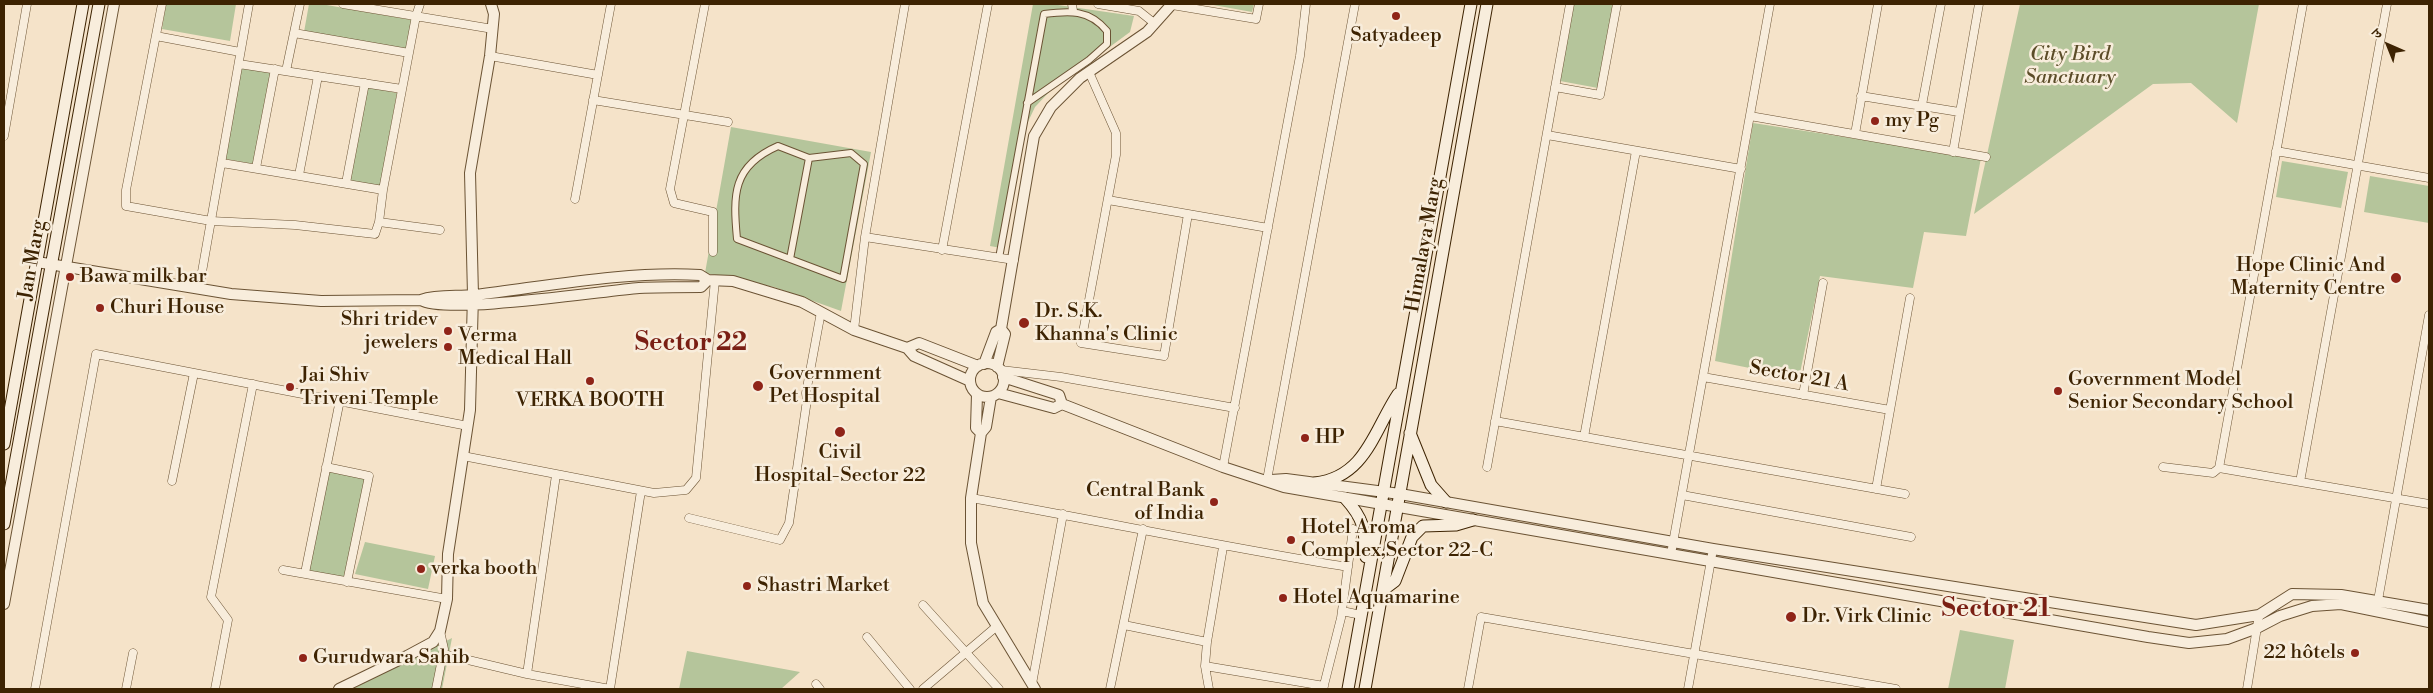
<!DOCTYPE html>
<meta charset="utf-8">
<style>
body{margin:0}
#map{position:relative;width:2433px;height:693px;overflow:hidden;background:#f5e3c9;font-family:"Libre Bodoni","Noto Serif Devanagari",serif}
canvas{display:block}
.frame{position:absolute;inset:0;border:5px solid #3d2302;pointer-events:none}
.north{position:absolute;left:2363px;top:20px;width:50px;height:50px;-webkit-text-stroke:4px #f8eddc;paint-order:stroke;rotate:316deg;font-size:14px;font-weight:700;line-height:20px;text-align:center;color:#3d2302}
.north::after{content:'';display:block;margin:auto;width:18px;height:22px;background:#3d2302;clip-path:polygon(50% 0,100% 100%,50% 72%,0 100%)}
</style>
<div id="map">
<canvas width="2433" height="693"></canvas>
<div class="frame"></div>
<div class="north">उ</div>
</div>
<script>
const g = document.querySelector('canvas').getContext('2d');
g.lineJoin = 'round';
function fillPath(path, color) { g.fillStyle = color; g.fill(path, 'evenodd'); }
function trace(path, color, width, dash) { g.strokeStyle = color; g.lineWidth = width; g.lineCap = dash ? 'butt' : 'round'; g.setLineDash(dash || []); g.stroke(path); }
function drawText(font, color, halo, rows, align = 'center') {
  g.font = font + ' "Libre Bodoni",serif'; g.lineWidth = 5; g.setLineDash([]); g.textBaseline = 'middle'; g.strokeStyle = halo; g.fillStyle = color; for (const [text, x, y, turn = 0] of rows) {
    g.save(); g.translate(x, y); g.rotate((+turn || 0) * Math.PI / 180); g.textAlign = isNaN(turn) ? turn : align; if (halo) g.strokeText(text, 0, 0); g.fillText(text, 0, 0); g.restore();
  }
}
fillPath(new Path2D(`
 M166 4H236L230 41 162 29Z
 M309 4H321L412 20 407 49 304 32Z
 M1033 4H1051L1134 16 1130 32 1050 91 1035 107 1026 126 1001 248 990 246Z
 M1208 4H1254L1252 12Z
 M1574 4H1613L1598 88 1560 81Z
 M2020 4H2259L2237 123 2191 83 2153 84 1974 214Z
 M236 66 271 72 254 164 220 158Z
 M368 87 397 93 380 186 350 181Z
 M1753 123 1981 158 1966 236 1924 232 1913 288 1820 276 1799 378 1715 361Z
 M731 127 871 152 841 311 774 287 705 273Z
 M2282 161 2348 172 2341 208 2276 197Z
 M2370 176 2429 186V223L2364 212Z
 M326 467 369 476 347 582 305 573Z
 M365 542 435 556 428 589 355 574Z
 M1960 630 2014 640 2005 689H1948Z
 M452 638 442 689H352Z
 M687 651 800 672 781 689H679Z`), '#b5c59b');
const pedestrian = new Path2D(`
 M778 146 809 158 851 153 864 164 843 279 737 239C733 195 732 166 778 146Z
 M999 258 1044 14C1069 11 1089 9 1107 31V44L1089 60 1027 103
 M790 259 809 158`);
const minor = new Path2D(`
 M162 4 126 190V206L211 221 295 225 375 234 379 222 440 230
 M343 4 493 29
 M705 4 670 189 674 203 713 212V252
 M1072 4 1073 11
 M1098 4 1139 11 1154 23
 M1172 5 1256 19 1259 4
 M294 33 409 53
 M156 36 240 52
 M490 56 598 75
 M239 64 402 89
 M286 71 300 4
 M1089 72 1116 133V155L1081 343 1164 356 1188 214
 M1555 87 1600 95 1617 4
 M1861 96 1959 112
 M593 100 728 122
 M1922 105 1941 4
 M1750 116 1986 157
 M1855 134 1878 4
 M1547 135 1741 169
 M4 136 27 4
 M2276 151 2429 178
 M1953 152 1979 4
 M222 163 383 190
 M256 168 275 69
 M299 175 318 76
 M346 183 365 83
 M575 199 611 4
 M1108 200 1268 228
 M379 222 383 190 416 16 420 4
 M865 237 1014 260
 M942 250 988 4
 M199 289 249 4
 M854 330 865 237 905 4
 M1001 370 1061 377 1235 408
 M1703 377 1890 410
 M1803 395 1823 283
 M1495 421 1905 494
 M1584 437 1636 151
 M463 456 654 493 686 490 696 478 715 280
 M326 467 369 476 347 582
 M1223 467 1300 56 1306 4
 M1487 467 1570 4
 M2163 467 2213 473 2219 468 2303 4
 M2219 468 2429 504
 M1267 480 1355 4
 M172 481 194 373
 M2300 482 2387 4
 M1876 489 1910 298
 M1682 495 1911 537
 M971 498C1097 520 1222 547 1348 567
 M689 518 780 540 789 523 807 400 806 393 821 312
 M1671 554 1770 4
 M283 570 447 599
 M305 573 340 400
 M923 605 999 689
 M2377 606 2429 315
 M1342 611 1361 615
 M1124 625 1207 642
 M867 637 910 689
 M443 654 527 674 610 689 641 491
 M1205 666 1324 686
 M527 674 556 475
 M816 684 820 689
 M1032 684 1063 514
 M35 689 96 354 468 426
 M126 689 133 653
 M215 689 228 620 211 597 253 384
 M436 689 444 649 440 631
 M923 689 997 626
 M1110 689 1143 529
 M1209 689 1205 666 1207 642 1223 547
 M1323 689 1341 618 1353 529
 M1468 689 1481 617 1896 689
 M1688 689 1713 549
 M2247 689 2259 615`);
const tertiary = new Path2D(`
 M37 262 231 294 321 301 421 300C438 294 457 297 475 295 549 286 624 271 700 275L708 280 733 281 802 302 854 330 907 348
 M421 300C446 315 601 291 639 288 659 287 680 287 701 287L708 280
 M1001 329 1034 136 1051 107 1080 78 1147 32 1172 4
 M970 380a17 17 0 1 1 34 0a17 17 0 1 1-34 0Z
 M984 364 996 332 1001 329 1005 334 997 367
 M970 381 914 356 907 348 919 343 978 366
 M998 393 1054 408 1062 404 1059 395 1003 377
 M977 394 976 428 981 433 986 427 991 397
 M1062 404 1223 467 1284 487 2148 637 2189 643 2227 639 2257 628 2280 616 2312 606 2341 604 2429 622
 M981 433 971 498V543L983 603 1035 689
 M1271 480 1286 479 1400 494 1713 549 2196 625 2259 615 2292 594 2341 595 2429 610
 M4 604 114 4
 M339 689 407 656 433 642 440 631 447 599 448 554 470 410 473 295 470 173 490 56 494 14 491 4`);
const secondary = new Path2D(`
 M1410 433 1431 485 1446 502
 M4 444 83 4
 M1315 483C1366 477 1374 430 1398 394
 M1345 498C1364 519 1365 529 1366 557
 M4 524 99 4
 M1383 590 1395 581 1412 537 1423 526 1456 525 1473 520
 M1348 689 1471 4
 M1365 689 1487 4`);
trace(pedestrian, '#6b5334', 8);
trace(minor, '#6b5334', 9);
trace(tertiary, '#6b5334', 12);
trace(secondary, '#3d2302', 13);
trace(pedestrian, '#f8eddc', 6);
trace(minor, '#f8eddc', 8);
trace(tertiary, '#f8eddc', 10);
trace(secondary, '#f8eddc', 11);
for (const [x, y, r, color] of [
 [1396,16,5,"#8f2418"],
 [1875,121,5,"#8f2418"],
 [70,277,5,"#8f2418"],
 [2396,278,6,"#8f2418"],
 [100,308,5,"#8f2418"],
 [1024,323,6,"#8f2418"],
 [448,331,5,"#8f2418"],
 [448,347,5,"#8f2418"],
 [590,381,5,"#8f2418"],
 [758,386,6,"#8f2418"],
 [290,387,5,"#8f2418"],
 [2058,391,5,"#8f2418"],
 [840,432,6,"#8f2418"],
 [1305,438,5,"#8f2418"],
 [1214,502,5,"#8f2418"],
 [1291,540,5,"#8f2418"],
 [421,569,5,"#8f2418"],
 [747,586,5,"#8f2418"],
 [1283,598,5,"#8f2418"],
 [1791,617,6,"#8f2418"],
 [2355,653,5,"#8f2418"],
 [303,658,5,"#8f2418"]
]) { const dot = new Path2D(); dot.arc(x, y, r, 0, 2 * Math.PI); g.fillStyle = color; g.fill(dot); trace(dot, '#f8eddc', 2); }
drawText('20px', '#3d2302', '#f8eddc', [
 ["Satyadeep",1396,36,"center"],
 ["my Pg",1885,121],
 ["Hope Clinic And",2385,266,"right"],
 ["Maternity Centre",2385,289,"right"],
 ["Bawa milk bar",80,277],
 ["Churi House",110,308],
 ["Dr. S.K.",1035,312],
 ["Khanna's Clinic",1035,335],
 ["Shri tridev",438,320,"right"],
 ["jewelers",438,343,"right"],
 ["Verma",458,336],
 ["Medical Hall",458,359],
 ["Government",769,374],
 ["Pet Hospital",769,397],
 ["Jai Shiv",300,376],
 ["Triveni Temple",300,399],
 ["Government Model",2068,380],
 ["Senior Secondary School",2068,403],
 ["VERKA BOOTH",590,401,"center"],
 ["HP",1315,438],
 ["Civil",840,453,"center"],
 ["Hospital-Sector 22",840,476,"center"],
 ["Central Bank",1204,491,"right"],
 ["of India",1204,514,"right"],
 ["Hotel Aroma",1301,528],
 ["Complex,Sector 22-C",1301,551],
 ["verka booth",431,569],
 ["Shastri Market",757,586],
 ["Hotel Aquamarine",1293,598],
 ["Dr. Virk Clinic",1802,617],
 ["22 hôtels",2345,653,"right"],
 ["Gurudwara Sahib",313,658]
], 'left');
drawText('italic 20px', '#5b4c28', '#f8eddc', [
 ["City Bird",2070,55],
 ["Sanctuary",2070,78]
]);
drawText('20px', '#3d2302', '#f8eddc', [
 ["Himalaya Marg",1425,245,-80],
 ["Jan Marg",33,260,-80],
 ["Sector 21 A",1799,377,10]
]);
drawText('bold 25px', '#7a1f14', '#f8eddc', [
 ["Sector 22",691,344],
 ["Sector 21",1996,610]
]);
</script>
